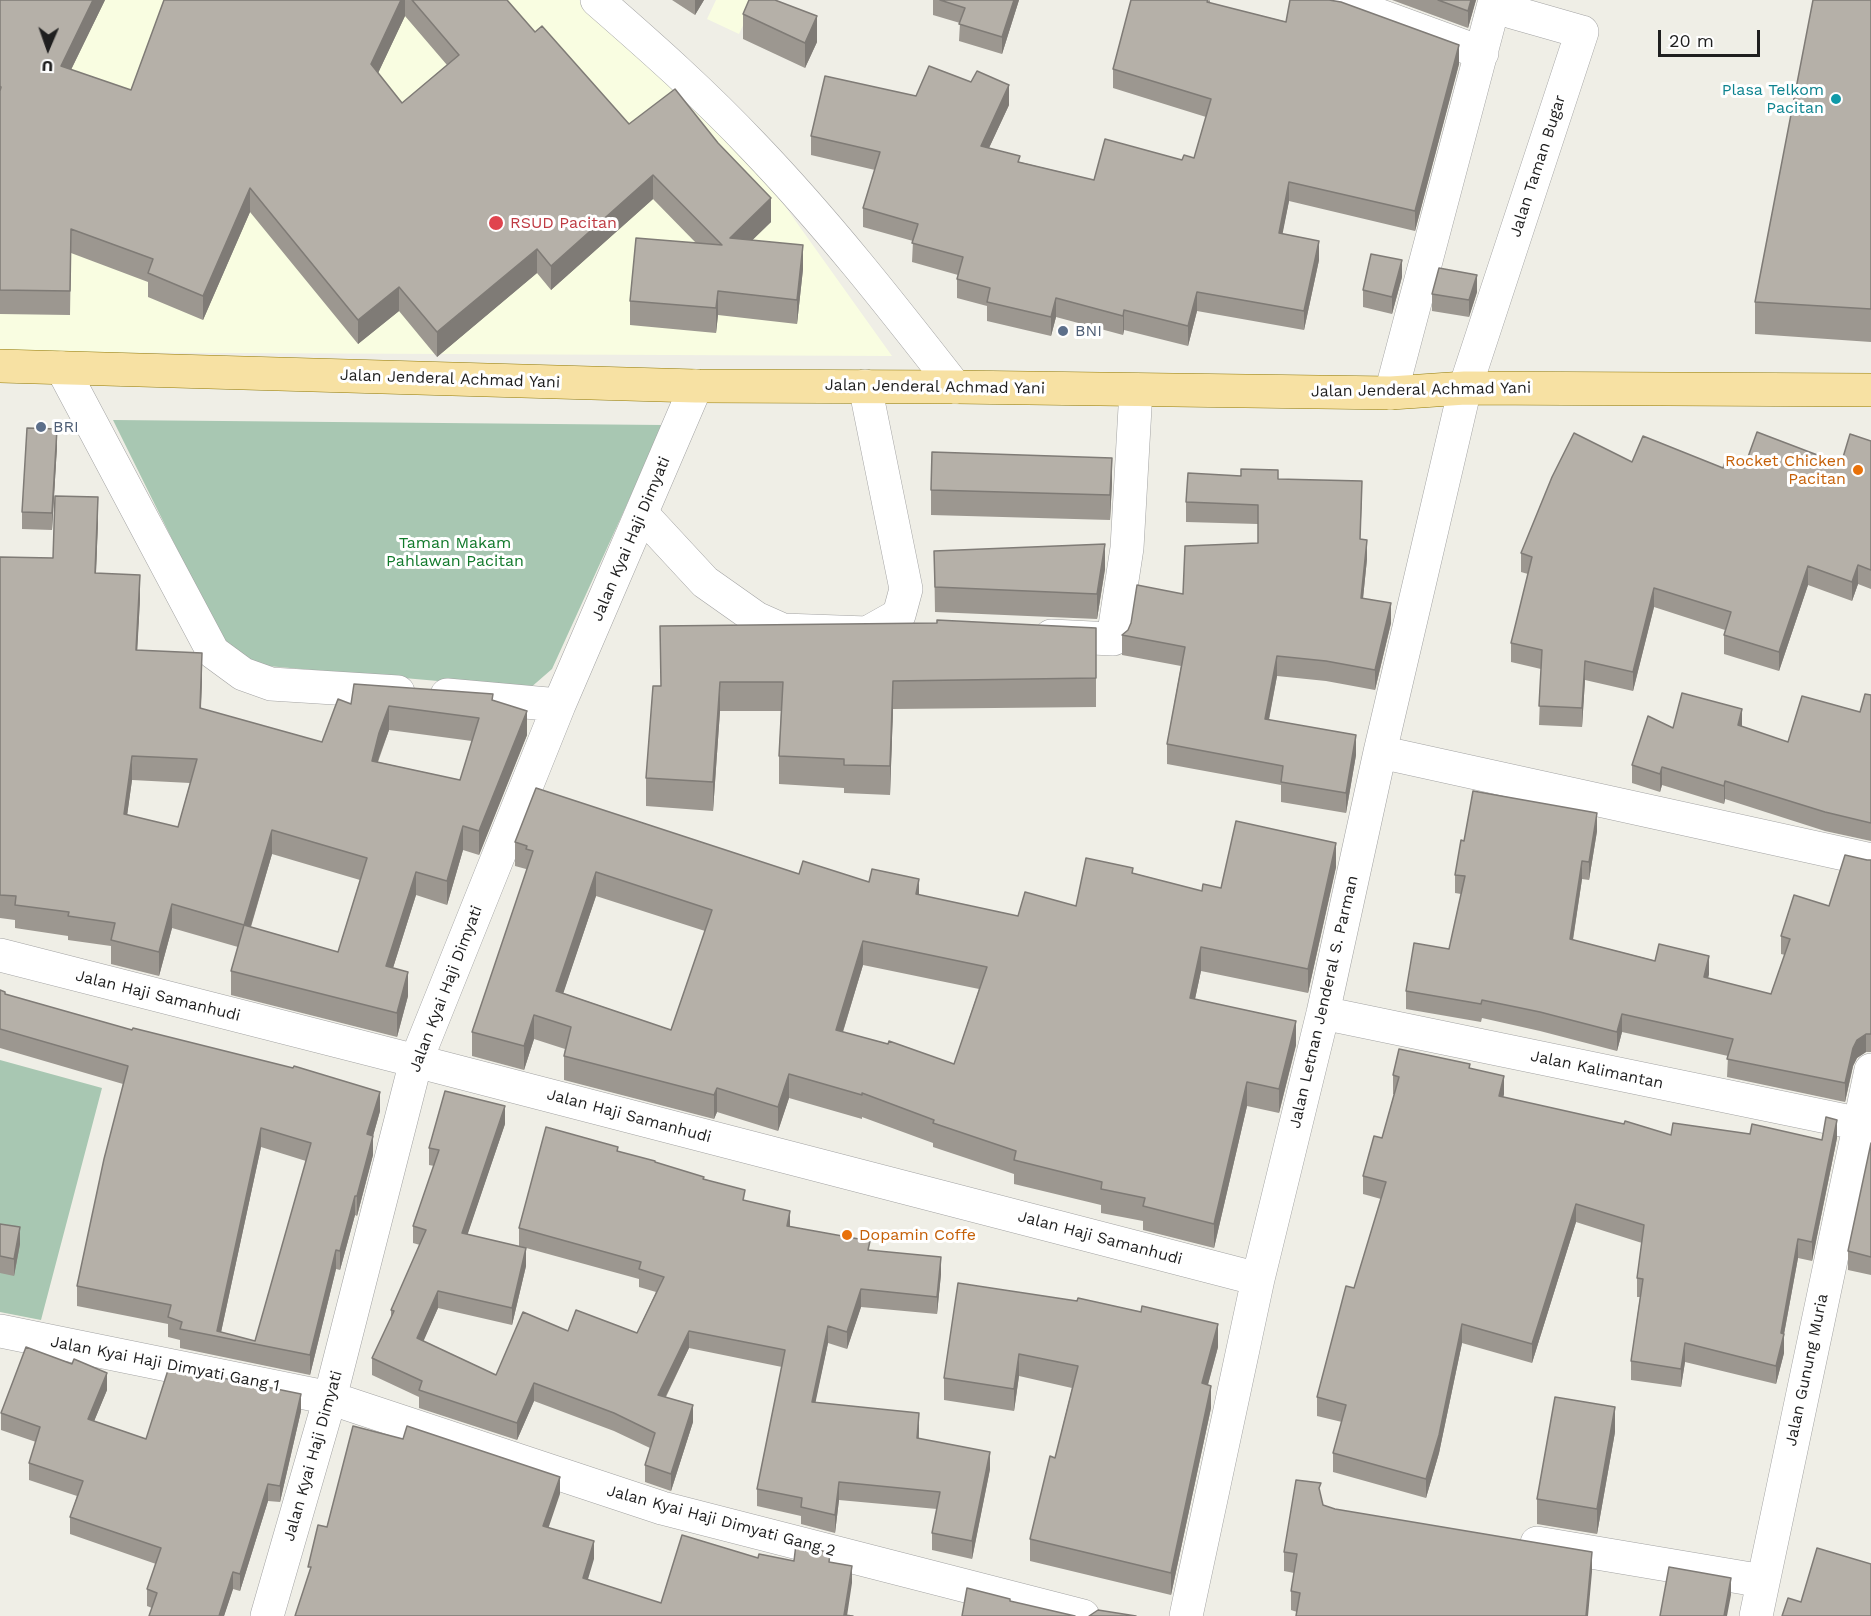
<!DOCTYPE html>
<style>
body{margin:0}
#map{position:relative;width:1871px;height:1616px;overflow:hidden;background:#efeee6;font-family:"Work Sans",sans-serif}
canvas{display:block}
.north{position:absolute;left:18px;top:18px;width:60px;height:60px;-webkit-text-stroke:4px #fff;paint-order:stroke;rotate:182deg;font-size:16px;font-weight:700;line-height:24px;text-align:center;color:#1f1f1f}
.north::after{content:'';display:block;margin:auto;width:21px;height:27px;background:#1f1f1f;clip-path:polygon(50% 0,100% 100%,50% 72%,0 100%)}
.scale{position:absolute;left:1658px;top:30px;width:102px;height:27px;box-sizing:border-box;border:3px solid #1f1f1f;border-top:0;padding-left:8px;font-size:18px;line-height:21px;white-space:nowrap;color:#1f1f1f;-webkit-text-stroke:4px #fff;paint-order:stroke}
</style>
<div id="map">
<canvas width="1871" height="1616"></canvas>
<div class="north">U</div>
<div class="scale">20 m</div>
</div>
<script>
const g = document.querySelector('canvas').getContext('2d');
g.lineJoin = 'round';
function fillPath(path, color) { g.fillStyle = color; g.fill(path, 'evenodd'); }
function trace(path, color, width, dash) { g.strokeStyle = color; g.lineWidth = width; g.lineCap = dash ? 'butt' : 'round'; g.setLineDash(dash || []); g.stroke(path); }
function drawText(font, color, halo, rows, align = 'center') {
  g.font = font + ' "Work Sans",sans-serif'; g.lineWidth = 6; g.setLineDash([]); g.textBaseline = 'middle'; g.strokeStyle = halo; g.fillStyle = color; for (const [text, x, y, turn = 0] of rows) {
    g.save(); g.translate(x, y); g.rotate((+turn || 0) * Math.PI / 180); g.textAlign = isNaN(turn) ? turn : align; if (halo) g.strokeText(text, 0, 0); g.fillText(text, 0, 0); g.restore();
  }
}
fillPath(new Path2D(`
 M0 0H579L590 7 747 153 892 356 0 352Z
 M716 0H755L739 34 707 19Z`), '#f9fde1');
fillPath(new Path2D(`
 M113 420 663 425 552 669 529 689 256 665 222 640Z
 M0 1060 102 1088 41 1320 0 1312Z`), '#a8c7b2');
const minor = new Path2D(`
 M597 0C651 47 704 94 753 146 826 222 891 305 955 387
 M1337 0 1482 53
 M62 368 213 652 243 674 271 684 398 692
 M1391 393 1495 0
 M642 514 705 582 756 618 783 630 867 633 899 615 906 589 865 386
 M1051 636 1113 639 1127 548 1136 390
 M447 695 559 705
 M1380 752 1871 860
 M0 955 416 1061 1258 1279
 M1323 1013 1871 1126
 M0 1331 330 1398 662 1508 1083 1616
 M1537 1543 1763 1581
 M267 1616 330 1398 416 1061 559 705 696 386
 M1186 1616 1258 1279 1323 1013 1380 752 1465 388 1582 32 1494 7
 M1756 1616 1871 1070`);
const major = new Path2D(`
 M0 366 696 386 955 387 1391 393 1465 388 1871 390`);
trace(minor, '#a3a3a3', 34);
trace(major, '#927b08', 34);
trace(minor, '#fff', 33);
trace(major, '#f7e1a3', 33);
fillPath(new Path2D(`
 M0 0H105L71 70 131 90 164 0H507L535 32 629 124 771 222 752 240 803 269 797 324 718 315 716 333 630 325V301L696 243 653 199 551 290 537 273 437 357 399 311 358 344 250 212 203 320 148 297V282L71 253 70 315 0 314ZM405 16 447 65 402 103 378 73Z
 M672 0H704L695 15Z
 M933 0H1019L1002 54 959 41 960 23 933 15Z
 M1210 0V3L1459 64 1415 231 1289 201 1282 234 1319 260 1304 330 1197 311 1188 346 1124 330 1123 335 1056 317 1051 336 987 321V306L957 298V279L958 275 912 262 913 241 863 227V208L875 170 811 155V136L916 96 1009 105 989 148 1020 162 1094 180 1194 158 1206 117 1113 88V69Z
 M1392 0H1476L1468 28Z
 M1871 0V342L1755 334V302Z
 M743 14 817 42 805 68 743 39Z
 M1402 277 1392 314 1363 307V290Z
 M1477 292 1469 317 1432 311V294Z
 M1871 441V589L1858 584 1852 601 1808 585 1779 671 1724 654V635L1725 630 1654 607 1633 691 1585 680 1582 727 1539 725 1541 669 1511 662V643L1528 574 1521 572V553L1632 462 1723 468 1841 464Z
 M57 446 52 530 22 529V512Z
 M1278 479 1362 501 1360 539 1367 559 1363 598 1391 623 1375 690 1326 681 1277 676 1269 720 1356 755 1346 813 1281 802V785L1167 764V744L1181 666 1122 655V635L1258 543V524L1186 522V502Z
 M1112 483 1110 520 931 515V490Z
 M98 521 96 573 140 599 137 650 202 677 201 709 322 742 351 704 493 700 527 735 479 855 463 850 447 905 416 895 393 968 408 996 397 1037 231 995V971L238 947 172 928 159 976 111 964V946L68 940V936L15 928V920L0 918V557L53 558ZM389 730 472 741 460 780 378 762ZM132 780 190 783 178 827 127 815ZM272 854 360 880 338 952 251 927Z
 M934 551 1105 569 1097 619 935 612Z
 M1096 628V707L893 709 890 795 844 793V788L779 784V756L781 711H720L713 811 646 806V778L660 686Z
 M1871 695V841L1825 831 1725 799 1724 804 1662 785 1660 792 1632 783V765L1673 728 1742 727 1788 742 1860 712Z
 M1597 831 1589 880 1582 879 1573 940 1709 974 1708 978 1771 994 1785 955 1781 954V936L1829 906 1867 860H1871V1052H1866L1857 1058 1853 1066 1845 1102 1727 1077 1728 1056 1622 1032 1617 1051 1540 1031 1482 1018 1481 1022 1406 1009V991L1449 949 1461 894 1455 893V875L1464 841Z
 M515 842 869 882 919 895 1018 916 1076 906 1133 873 1202 891 1221 888 1336 867 1308 993 1201 971 1195 999 1296 1045 1279 1113 1247 1106 1214 1248 1143 1230V1221L1101 1213V1205L1014 1184V1174L933 1147V1143L862 1117V1119L789 1098 778 1131 717 1112 714 1119 564 1080V1056L565 1049 534 1039 524 1070 472 1056V1032L526 873V869L515 866ZM596 896 705 931 671 1030 563 993ZM863 965 979 989 954 1064 843 1032Z
 M0 990 5 994 380 1111 373 1136V1155L357 1216 355 1215 340 1270 336 1269 310 1375 180 1348V1340L168 1337V1324L77 1306V1286L123 1084 0 1048ZM261 1147 306 1161 255 1341 221 1332Z
 M1470 1069 1504 1094 1503 1097 1671 1135 1750 1134 1822 1140 1837 1138 1812 1261 1798 1258 1784 1334V1353L1776 1384 1685 1362 1681 1387 1631 1380V1361L1640 1297H1637V1278L1642 1243 1576 1222 1532 1363 1462 1343 1439 1453 1426 1498 1333 1472V1453L1342 1422 1317 1416V1397L1354 1288 1381 1199 1363 1194V1176L1382 1138 1394 1094H1393V1075Z
 M505 1124 467 1235 526 1266 512 1325 438 1308 423 1341 496 1375 568 1331 637 1333 656 1292 639 1287V1279L519 1246V1228L618 1151 655 1162 704 1179 745 1201 790 1226 870 1250 941 1274 937 1314 861 1307 847 1349 828 1343 815 1402 919 1430V1438L990 1469 972 1559 932 1550V1533L937 1509 839 1500 835 1533 801 1524V1516L757 1506V1489L782 1367 689 1348 666 1397 693 1422 671 1491 645 1482V1465L650 1448 614 1431 534 1401 517 1440 419 1408V1397L372 1375V1358L391 1319V1310L420 1245 413 1243V1226L434 1166 429 1165V1148Z
 M1871 1143V1275L1848 1270V1251Z
 M0 1224 20 1244 14 1276 0 1273Z
 M1077 1301 1218 1347 1208 1385 1211 1408 1171 1595 1030 1561V1539L1055 1458 1072 1388 1019 1376 1014 1411 944 1400V1378Z
 M72 1364 107 1390 94 1421 146 1439 301 1411 280 1502 268 1501 240 1591 233 1589 224 1616H149L152 1608 147 1606V1589L156 1564 70 1534V1517L77 1496 29 1480V1463L36 1442 1 1430V1413Z
 M1615 1432 1597 1534 1537 1524V1499Z
 M1321 1497 1323 1505 1335 1509 1592 1572 1297 1612 1291 1610V1591L1294 1573 1284 1571V1552Z`), '#9c9790');
fillPath(new Path2D(`
 M93 0H105L61 90V66Z
 M401 0H405V16L371 88V64Z
 M695 0H704L695 15Z
 M1014 0H1019L1002 54V37Z
 M1471 0H1476L1468 28V11Z
 M817 16V42L805 68V43Z
 M1459 45V64L1415 231V211Z
 M1009 85V105L981 165V146Z
 M653 175V199L551 290V266Z
 M1289 182V201L1279 252V233Z
 M250 188V212L203 320V296Z
 M771 198V222L730 262V238Z
 M1319 241V260L1304 330V311Z
 M803 245V269L797 324V300Z
 M537 249V273L437 357V332Z
 M1402 260V277L1392 314V297Z
 M1477 275V292L1469 317V300Z
 M399 287V311L358 344V320Z
 M718 291V315L716 333V308Z
 M1197 292V311L1188 346V326Z
 M1056 298V317L1051 336V317Z
 M1124 310V330L1123 335V316Z
 M57 429V446L52 530V513Z
 M1112 458V483L1110 520V495Z
 M98 497V521L95 597V573Z
 M1367 540V559L1361 618V598Z
 M1105 544V569L1097 619V594Z
 M1858 565V584L1852 601V582Z
 M1808 566V585L1779 671V652Z
 M140 575V599L136 674V650Z
 M1654 588V607L1633 691V672Z
 M1391 603V623L1375 690V670Z
 M202 653V677L200 732V708Z
 M1277 656V676L1265 739V719Z
 M1585 661V680L1582 727V708Z
 M893 681V709L890 795V766Z
 M720 682V711L713 811V782Z
 M389 706V730L379 757 372 784V761L379 733Z
 M1742 709V727L1738 725Z
 M527 711V735L479 855V831Z
 M1356 735V755L1346 813V793Z
 M132 756V780L124 838V814Z
 M1662 767V785L1660 792V774Z
 M1725 781V799L1724 804V786Z
 M1597 813V831L1589 880V862Z
 M463 826V850L447 905V881Z
 M272 830V854L244 949V925Z
 M1336 843V867L1308 993V969Z
 M1582 861V879L1570 958V939Z
 M416 872V895L386 990V966Z
 M596 872V896L556 1015V991Z
 M919 879V903L916 894Z
 M172 904V928L159 976V952Z
 M863 941V965L836 1054V1030Z
 M1201 947V971L1190 1022V998Z
 M1709 956V974L1704 995V977Z
 M408 972V996L397 1037V1013Z
 M1622 1014V1032L1617 1051V1032Z
 M534 1015V1039L524 1070V1046Z
 M1296 1021V1045L1279 1113V1089Z
 M1866 1034V1052L1857 1058 1853 1066 1845 1102V1083L1853 1048 1857 1040Z
 M789 1074V1098L778 1131V1107Z
 M1504 1076V1094L1499 1115V1096Z
 M1247 1082V1106L1214 1248V1224Z
 M717 1088V1112L714 1119V1095Z
 M380 1092V1111L373 1136V1155L357 1216V1196L367 1134Z
 M505 1106V1124L462 1251V1233Z
 M1837 1120V1138L1812 1261V1242Z
 M261 1128V1147L220 1337 217 1331Z
 M355 1196V1215L340 1270V1251Z
 M1576 1204V1222L1532 1363V1344Z
 M790 1211V1228L787 1226Z
 M20 1227V1244L14 1276V1259Z
 M1798 1239V1258L1784 1334V1353L1776 1384V1366L1781 1333Z
 M526 1248V1266L512 1325V1308Z
 M336 1250V1269L310 1375V1355Z
 M941 1257V1274L937 1314V1297Z
 M861 1289V1307L847 1349V1332Z
 M438 1291V1308L417 1356V1338Z
 M1218 1324V1347L1202 1406V1383Z
 M1462 1324V1343L1439 1453 1426 1498V1479Z
 M828 1326V1343L812 1419V1402Z
 M689 1331V1348L658 1412V1395Z
 M1685 1343V1362L1681 1387V1369Z
 M1019 1354V1376L1014 1411V1389Z
 M107 1373V1390L88 1436V1419Z
 M534 1383V1401L517 1440V1423Z
 M1211 1386V1408L1171 1595V1573Z
 M301 1394V1411L280 1502V1486Z
 M693 1405V1422L671 1491V1474Z
 M1615 1407V1432L1597 1534V1509Z
 M919 1413V1430L917 1455V1438Z
 M990 1452V1469L972 1559V1541Z
 M560 1477V1494L543 1544V1526Z
 M839 1482V1500L835 1533V1515Z
 M268 1484V1501L240 1591V1574Z
 M594 1541V1559L583 1596V1578Z
 M1592 1552V1572L1588 1616H1586Z
 M852 1566V1583L847 1616H844Z
 M233 1572V1589L224 1616H219Z
 M1731 1578V1595L1727 1616H1724Z`), '#7f7b76');
const building = new Path2D(`
 M0 0H93L61 66 131 90 164 0H401L371 64 402 103 459 55 412 0H507L535 32 542 26 629 124 675 89 718 143 771 198 730 238 803 245 797 300 718 291 716 308 630 301 636 238 722 245 653 175 551 266 537 249 437 332 399 287 358 320 250 188 203 296 148 273 153 259 71 229 70 291 0 290V91L1 87 0 86Z
 M749 0H775L817 16 805 43 743 14Z
 M940 0H1014L1002 37 959 24 965 8Z
 M1131 0H1208L1207 2 1286 22 1290 0H1329L1341 2 1459 45 1415 211 1289 182 1279 233 1319 241 1304 311 1197 292 1188 326 1124 310 1123 316 1056 298 1051 317 987 302 990 288 957 279 963 257 912 243 918 224 863 208 880 152 811 136 825 76 916 96 929 66 971 82 977 71 1009 85 981 146 1020 156 1018 162 1094 180 1105 139 1182 160 1184 155 1194 158 1211 99 1113 69Z
 M1438 0H1471L1468 11Z
 M1813 0H1871V309L1755 302Z
 M1371 254 1402 260 1392 297 1363 290Z
 M1439 268 1477 275 1469 300 1432 294Z
 M27 428 57 429 52 513 22 512Z
 M1757 432 1841 464 1850 434 1871 441V570L1858 565 1852 582 1808 566 1779 652 1724 635 1731 612 1654 588 1633 672 1585 661 1582 708 1539 706 1542 650 1511 643 1532 557 1521 553 1552 477 1574 433 1632 462 1643 436 1723 468 1725 462 1744 468Z
 M932 452 1112 458 1110 495 931 490Z
 M1241 469 1278 470V479L1362 481 1360 539 1367 540 1361 598 1391 603 1375 670 1326 661 1277 656 1265 719 1356 735 1346 793 1281 782 1283 766 1167 744 1185 647 1122 635 1128 630 1131 623 1137 585 1183 594 1185 546 1258 543V505L1186 502 1188 473 1241 476Z
 M55 496 98 497 95 573 140 575 136 650 202 653 200 708 322 742 338 699 351 704 354 684 493 694 492 700 527 711 479 831 463 826 447 881 416 872 386 966 408 972 397 1013 231 971 244 925 172 904 159 952 111 940 115 923 68 916 69 912 15 905 16 896 0 895V557L53 558ZM389 706 479 718 460 780 372 761 379 733ZM132 756 197 759 178 827 124 814ZM272 830 367 858 338 952 244 925Z
 M1105 544 1097 594 935 587 934 551Z
 M937 620 1096 628V678L893 681 890 766 844 765V759L779 756 783 682H720L713 782 646 778 653 686H661L660 626 937 623Z
 M1682 693 1742 709 1738 725 1788 742 1802 696 1860 712 1865 694 1871 695V823L1825 812 1725 781 1724 786 1662 767 1660 774 1632 765 1648 716 1673 728Z
 M536 788 799 874 803 861 869 882 872 869 919 879 916 894 1018 916 1025 892 1076 906 1086 858 1133 868 1132 873 1202 891 1203 884 1221 888 1236 821 1336 843 1308 969 1201 947 1190 998 1296 1021 1279 1089 1247 1082 1214 1224 1143 1206 1145 1198 1101 1189 1102 1182 1014 1160 1016 1151 933 1123 934 1120 862 1093V1095L789 1074 778 1107 717 1088 714 1095 564 1056 571 1027 534 1015 524 1046 472 1032 533 851 526 849 527 846 515 842ZM596 872 712 910 671 1030 556 991ZM863 941 987 967 954 1064 889 1041 888 1044 836 1030Z
 M1473 791 1597 813 1589 862 1582 861 1570 939 1655 961 1659 944 1709 956 1704 977 1771 994 1790 939 1781 936 1794 895 1829 906 1845 855 1867 860H1871V1034H1866L1857 1040 1853 1048 1845 1083 1727 1059 1733 1039 1622 1014 1617 1032 1540 1012 1482 1000 1481 1004 1406 991 1414 943 1449 949 1465 876 1455 875 1461 840 1464 841Z
 M0 990 5 992V994L132 1030 133 1028 293 1068 294 1066 380 1092 367 1134 373 1136 357 1196H355L340 1251 336 1250 310 1355 180 1329 182 1322 168 1317 171 1305 77 1286 104 1159 128 1066 0 1029ZM261 1128 311 1143 255 1341 217 1331Z
 M1399 1049 1470 1064 1469 1068 1504 1076 1499 1096 1624 1124 1625 1121 1671 1135 1673 1123 1750 1134 1752 1124 1822 1140 1826 1117 1837 1120 1812 1242 1798 1239 1781 1333 1784 1334 1776 1366 1685 1343 1681 1369 1631 1361 1643 1279 1637 1278 1644 1225 1576 1204 1532 1344 1462 1324 1439 1435 1426 1479 1333 1453 1346 1405 1317 1397 1346 1286 1354 1288 1386 1182 1363 1176 1374 1136 1382 1138 1399 1077 1393 1075Z
 M445 1091 505 1106 462 1233 526 1248 512 1308 438 1291 417 1338 496 1375 523 1312 568 1331 576 1310 637 1333 664 1277 639 1269 641 1262 519 1228 546 1127 618 1147 617 1151 655 1161V1162L704 1177 703 1179 745 1190 743 1200 790 1211 787 1226 870 1241 868 1250 941 1257 937 1297 861 1289 847 1332 828 1326 812 1402 919 1413 917 1438 990 1452 972 1541 932 1533 940 1492 839 1482 835 1515 801 1507 802 1498 757 1489 785 1350 689 1331 658 1395 693 1405 671 1474 645 1465 655 1433 614 1413 534 1383 517 1423 419 1390 422 1381 372 1358 394 1311 391 1310 426 1230 413 1226 439 1150 429 1148Z
 M1871 1143V1257L1848 1251Z
 M0 1224 20 1227 14 1259 0 1256Z
 M958 1283 1077 1301 1078 1298 1141 1312 1142 1306 1218 1324 1202 1383 1211 1386 1171 1573 1030 1539 1050 1456 1055 1458 1078 1366 1019 1354 1014 1389 944 1378Z
 M26 1347 72 1364 74 1359 107 1373 88 1419 146 1439 169 1367 301 1394 280 1486 268 1484 240 1574 233 1572 219 1616H149L157 1593 147 1589 161 1548 70 1517 83 1481 29 1463 40 1427 1 1413Z
 M1555 1397 1615 1407 1597 1509 1537 1499Z
 M353 1426 403 1439 407 1426 560 1477 543 1526 594 1541 583 1578 661 1603 682 1535 758 1558 759 1554 794 1561 796 1544 830 1553 829 1562 852 1566 844 1615 853 1616H295L311 1567H308L318 1525 327 1527Z
 M1296 1480 1321 1483 1319 1488 1323 1505 1335 1509 1592 1552 1586 1616H1296L1300 1593 1291 1591 1297 1554 1284 1552Z
 M1817 1548 1871 1564V1616H1782L1788 1598 1801 1602Z
 M1669 1567 1731 1578 1724 1616H1660Z
 M967 1588 1010 1599V1601L1075 1616H962Z
 M1098 1610 1136 1616H1089Z`);
fillPath(building, '#b5b0a8');
trace(building, '#7f7b76', 1.5);
for (const [x, y, r, color] of [
 [1836,99,6,"#0f9aa8"],
 [496,223,8,"#e0444e"],
 [1063,331,6,"#5c6f8a"],
 [41,427,6,"#5c6f8a"],
 [1858,470,6,"#e8710a"],
 [847,1235,6,"#e8710a"]
]) { const dot = new Path2D(); dot.arc(x, y, r, 0, 2 * Math.PI); g.fillStyle = color; g.fill(dot); trace(dot, '#fff', 2); }
drawText('16px', '#0d838f', '#fff', [
 ["Plasa Telkom",1824,90],
 ["Pacitan",1824,108]
], 'right');
drawText('16px', '#1f1f1f', '#fff', [
 ["Jalan Taman Bugar",1538,166,-72],
 ["Jalan Jenderal Achmad Yani",450,379,2],
 ["Jalan Jenderal Achmad Yani",935,387,1],
 ["Jalan Jenderal Achmad Yani",1421,390,-1],
 ["Jalan Kyai Haji Dimyati",631,539,-67],
 ["Jalan Kyai Haji Dimyati",446,989,-69],
 ["Jalan Haji Samanhudi",158,996,14],
 ["Jalan Letnan Jenderal S. Parman",1324,1002,-77],
 ["Jalan Kalimantan",1597,1070,12],
 ["Jalan Haji Samanhudi",629,1116,15],
 ["Jalan Haji Samanhudi",1100,1238,15],
 ["Jalan Kyai Haji Dimyati Gang 1",165,1364,11],
 ["Jalan Gunung Muria",1807,1370,-78],
 ["Jalan Kyai Haji Dimyati",313,1456,-74],
 ["Jalan Kyai Haji Dimyati Gang 2",721,1521,15]
]);
drawText('16px', '#be3a42', '#fff', [
 ["RSUD Pacitan",510,223]
], 'left');
drawText('16px', '#4e5e75', '#fff', [
 ["BNI",1075,331],
 ["BRI",53,427]
], 'left');
drawText('16px', '#c56008', '#fff', [
 ["Rocket Chicken",1846,461],
 ["Pacitan",1846,479],
 ["Dopamin Coffe",859,1235,"left"]
], 'right');
drawText('16px', '#11792b', '#fff', [
 ["Taman Makam",455,543],
 ["Pahlawan Pacitan",455,561]
]);
</script>
